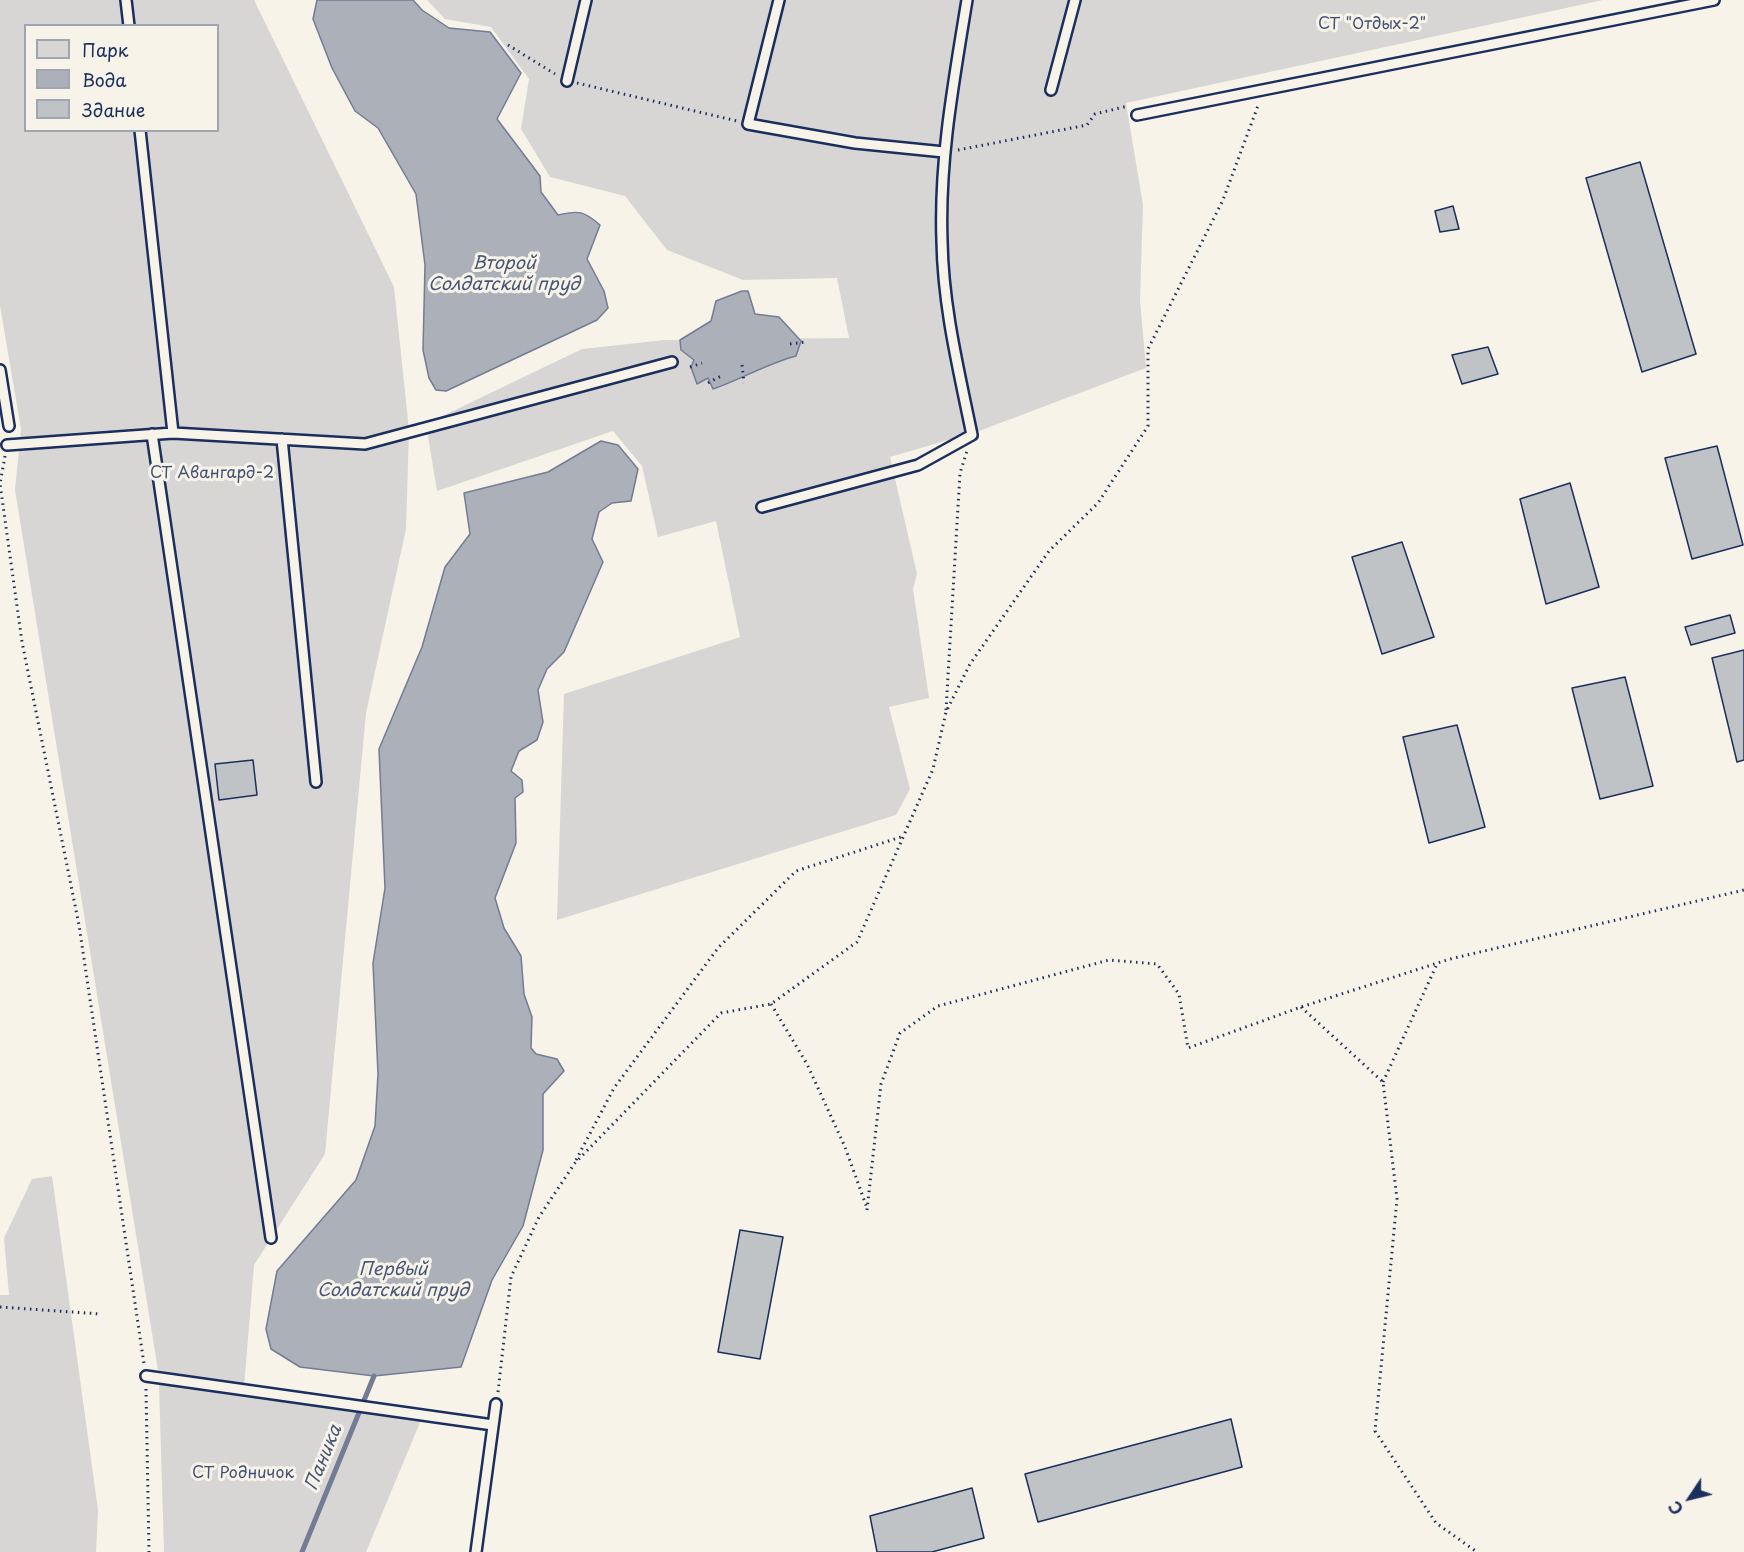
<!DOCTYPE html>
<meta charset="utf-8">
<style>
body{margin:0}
#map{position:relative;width:1744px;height:1552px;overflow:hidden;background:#f7f3e8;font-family:"Playpen Sans",sans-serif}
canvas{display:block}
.legend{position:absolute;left:24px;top:24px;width:195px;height:108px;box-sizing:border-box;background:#f7f3e8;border:2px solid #9fa5b1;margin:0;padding:8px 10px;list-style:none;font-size:18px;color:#1b2f5e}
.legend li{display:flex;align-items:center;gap:12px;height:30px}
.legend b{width:30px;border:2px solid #9fa5b1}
.north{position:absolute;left:1660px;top:1468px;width:60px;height:60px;-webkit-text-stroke:4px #f7f3e8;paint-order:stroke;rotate:235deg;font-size:16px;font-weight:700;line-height:24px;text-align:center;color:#1b2f5e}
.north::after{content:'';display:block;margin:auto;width:21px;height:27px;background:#1b2f5e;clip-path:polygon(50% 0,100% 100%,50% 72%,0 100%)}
</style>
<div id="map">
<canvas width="1744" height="1552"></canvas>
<ul class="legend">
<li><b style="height:16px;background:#d7d6d4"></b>Парк</li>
<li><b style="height:16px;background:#acb0b9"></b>Вода</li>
<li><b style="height:16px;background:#c0c3c5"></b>Здание</li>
</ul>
<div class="north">С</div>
</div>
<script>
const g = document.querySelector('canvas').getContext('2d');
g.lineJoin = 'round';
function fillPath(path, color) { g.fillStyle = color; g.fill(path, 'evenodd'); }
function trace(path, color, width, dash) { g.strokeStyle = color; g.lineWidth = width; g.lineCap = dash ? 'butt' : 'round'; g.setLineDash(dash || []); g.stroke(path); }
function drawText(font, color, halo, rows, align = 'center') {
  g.font = font + ' "Playpen Sans",sans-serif'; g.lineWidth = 6; g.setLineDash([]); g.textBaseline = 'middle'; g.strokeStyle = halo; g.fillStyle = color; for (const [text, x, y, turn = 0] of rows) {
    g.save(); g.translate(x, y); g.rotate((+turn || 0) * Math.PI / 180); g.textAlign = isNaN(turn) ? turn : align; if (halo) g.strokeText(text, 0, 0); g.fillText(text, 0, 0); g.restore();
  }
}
fillPath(new Path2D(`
 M0 0H254L394 287 409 430 406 529 366 713 325 1154 254 1265 244 1387 158 1370 15 490 21 429 0 306ZM26 26H218V130H26Z
 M427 0H1603L1126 103 1143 205 1140 300 1146 368 979 431 890 457 917 574 913 589 929 698 889 707 910 789 896 815 557 920 564 694 740 637 716 521 658 537 642 466 613 431 437 491 426 424 582 349 665 340 849 338 837 278 743 280 667 250 625 196 550 177 521 129 529 79 491 27 445 19Z
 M52 1176 98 1510 96 1552H0V1295H9L4 1238 32 1179Z
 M159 1384 421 1420 366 1552H164Z`), '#d7d6d4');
const water = new Path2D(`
 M317 0H413L422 10 449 28 490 32 521 73 497 119 540 176 541 192 558 215C579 210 584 211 600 225L587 259 604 291 608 308 597 320 446 391 436 390 429 378 423 350 425 265 416 194 378 128 355 111 332 68 313 19Z
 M742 291H748L755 314 779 317 801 341 796 356C766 364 742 379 713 389L708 378 697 384 691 367 694 360 681 350 680 340 711 321 716 301Z
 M601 441 618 445 638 469 631 501 612 503 599 512 592 539 603 562 564 652 547 669 538 690 543 722 537 740 519 751 511 771 522 780 523 792 515 798 516 843 495 898 504 928 521 956 524 994 532 1017 531 1048 536 1054 557 1059 564 1071 543 1094V1150L523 1226 492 1280 461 1367 374 1376 300 1367 271 1349 266 1329 277 1271 356 1180 375 1126 378 1074 373 963 385 888 379 749 422 647 445 567 470 534 464 493 548 472Z`);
fillPath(water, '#acb0b9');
trace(water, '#727c95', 1.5);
trace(new Path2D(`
 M302 1552 374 1376`), '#727c95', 5);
const building = new Path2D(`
 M1640 162 1696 354 1642 372 1586 178Z
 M1453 206 1459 229 1440 232 1435 211Z
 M1488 347 1498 374 1462 384 1452 355Z
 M1717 446 1743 545 1692 559 1665 458Z
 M1570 483 1599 587 1546 604 1520 499Z
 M1402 542 1434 637 1382 654 1352 557Z
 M1730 615 1735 633 1691 645 1685 627Z
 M1744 650V760L1737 762 1712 658Z
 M1625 677 1653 786 1600 799 1572 688Z
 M1457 725 1485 827 1429 843 1403 737Z
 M253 760 257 795 219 800 215 764Z
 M740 1230 783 1237 760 1359 718 1352Z
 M1231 1419 1242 1467 1038 1522 1025 1474Z
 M972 1488 984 1538 932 1552H877L870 1516Z`);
fillPath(building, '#c0c3c5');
trace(building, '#1b2f5e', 1.5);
const service = new Path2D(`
 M126 0 129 26
 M779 0 748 124 855 143 944 152
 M567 81 586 0
 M1051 90 1075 0
 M1137 115 1714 0
 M140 130 173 433
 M0 370 9 426
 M152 434 271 1238
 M282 439 316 782
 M7 445 173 433 365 444 672 362
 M762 507 918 465 972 435C959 371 943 307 942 241 939 160 954 80 967 0
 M146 1376 493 1425
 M476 1552 496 1404`);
trace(service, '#1b2f5e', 14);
trace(new Path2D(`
 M508 45 555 74
 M577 83 737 121
 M958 150 1087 125 1095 114 1128 106
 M790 344 806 342
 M742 365 744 383
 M690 367 702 363
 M708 383 721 376
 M5 456 0 484 22 642 79 925 144 1364
 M946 710 960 473 967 451
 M771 1004 807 1064 845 1147 867 1208
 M1301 1007 1383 1082 1397 1199 1375 1431 1436 1523 1477 1552
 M1383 1082 1437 964
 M576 1160 614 1088 718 948 796 871 904 836
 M867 1210 881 1084 900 1033 938 1006 1109 960 1157 964 1179 994 1188 1048 1301 1007 1450 959 1744 890
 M0 1307 101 1314
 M146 1389 149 1552
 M498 1392 511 1277 539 1217 575 1163 721 1013 771 1004 857 942 933 769 946 712 970 664 1049 551 1098 503 1148 426V349L1223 200 1259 103`), '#1b2f5e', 3, [1.5, 4.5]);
trace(service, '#f7f3e8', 9);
drawText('16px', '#415076', '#f7f3e8', [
 ["СТ \"Отдых-2\"",1372,25],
 ["СТ Авангард-2",212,474],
 ["СТ Родничок",243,1474]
]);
drawText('italic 18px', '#465679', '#f7f3e8', [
 ["Второй",504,264],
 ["Солдатский пруд",504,285],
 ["Первый",393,1270],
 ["Солдатский пруд",393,1291],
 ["Паника",324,1458,-68]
]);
</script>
